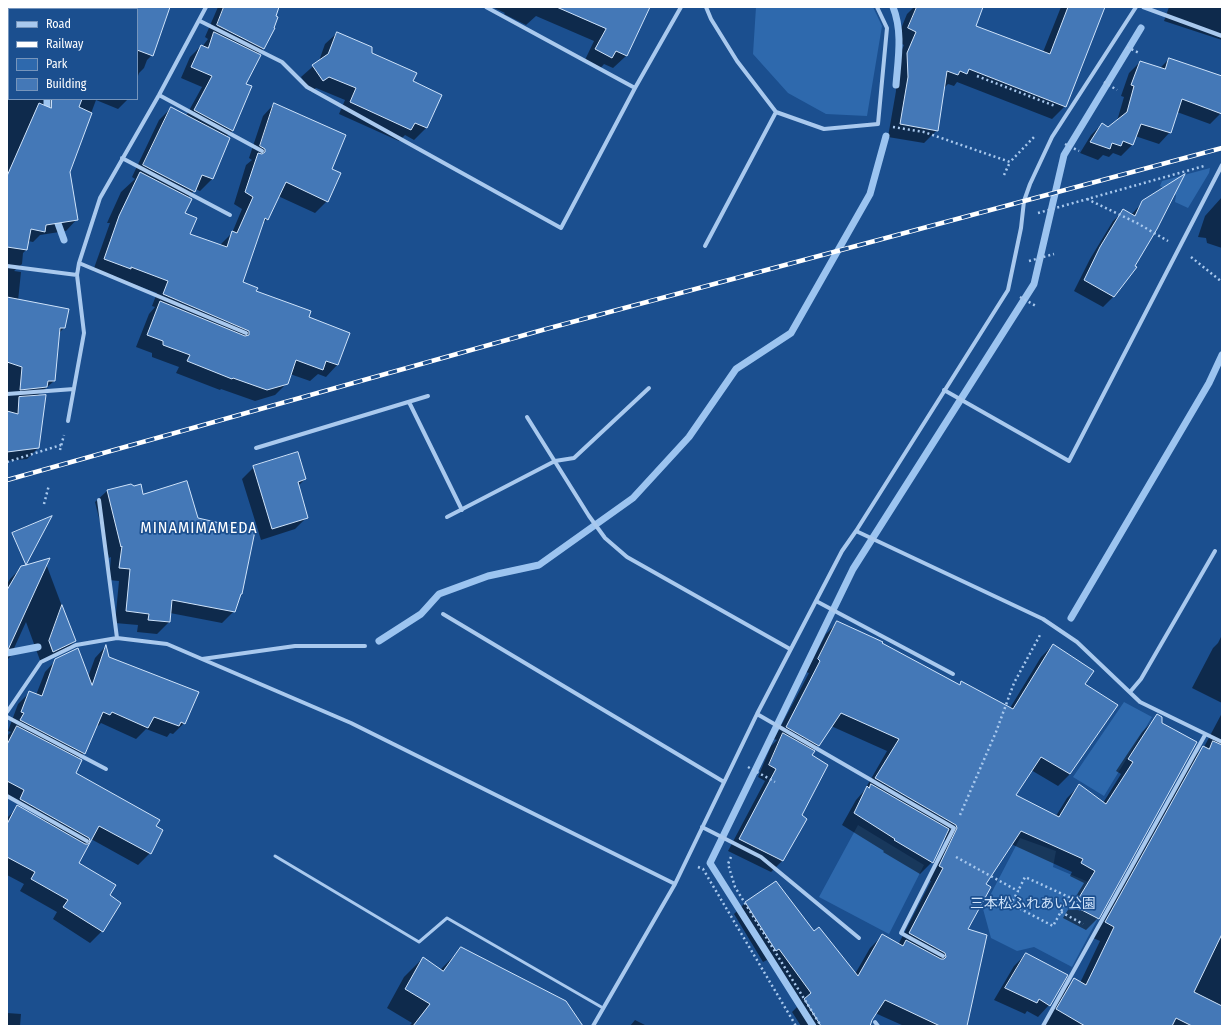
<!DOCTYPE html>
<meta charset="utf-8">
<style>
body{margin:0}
#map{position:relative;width:1229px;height:1033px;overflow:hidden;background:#1b4f8f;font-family:"Fira Sans Condensed",sans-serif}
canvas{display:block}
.frame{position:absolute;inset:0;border:8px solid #fff;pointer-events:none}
.legend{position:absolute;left:8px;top:8px;width:130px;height:92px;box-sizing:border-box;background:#1b4f8f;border:1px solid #7695bc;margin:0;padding:5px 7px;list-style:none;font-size:12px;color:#fff}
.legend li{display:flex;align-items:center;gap:8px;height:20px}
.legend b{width:20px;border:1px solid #7695bc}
</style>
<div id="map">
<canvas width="1229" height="1033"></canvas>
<div class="frame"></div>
<ul class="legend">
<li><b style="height:5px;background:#a9c9ee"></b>Road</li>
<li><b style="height:5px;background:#fff"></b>Railway</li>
<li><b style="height:11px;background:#2e69ad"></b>Park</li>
<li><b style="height:11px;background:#4478b7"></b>Building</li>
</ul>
</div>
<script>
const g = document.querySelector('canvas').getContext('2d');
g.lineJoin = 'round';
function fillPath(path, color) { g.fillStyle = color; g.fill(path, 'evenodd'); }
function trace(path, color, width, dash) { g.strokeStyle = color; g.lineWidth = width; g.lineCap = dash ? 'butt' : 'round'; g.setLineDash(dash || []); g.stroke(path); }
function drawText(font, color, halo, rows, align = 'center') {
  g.font = font + ' "Fira Sans Condensed","Noto Sans JP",sans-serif'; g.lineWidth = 3.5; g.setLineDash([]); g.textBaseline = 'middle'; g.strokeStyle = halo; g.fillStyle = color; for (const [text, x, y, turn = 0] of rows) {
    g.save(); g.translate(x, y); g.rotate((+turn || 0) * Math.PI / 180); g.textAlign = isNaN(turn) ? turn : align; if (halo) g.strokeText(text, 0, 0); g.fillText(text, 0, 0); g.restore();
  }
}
fillPath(new Path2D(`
 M756 7H873L882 26 867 116 826 114 788 93 753 54Z
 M1210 168 1209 173 1188 208 1175 202 1176 195 1160 186 1162 181Z
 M1124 702 1152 717 1104 796 1073 777Z
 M858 825 924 865 889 934 819 897Z
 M1020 838 1056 851 1053 867 1112 892 1072 967 1034 947 1017 951 991 938 983 909Z`), '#2e69ad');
fillPath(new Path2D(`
 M8 7H39L37 9H14Z
 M85 7H169L152 55 147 60 144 68 139 73 137 79V9H85Z
 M218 7H278L263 49 257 55 244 84 250 87 232 131 226 137 229 138 212 179 200 191 195 189 188 198 184 213 189 234 220 245 232 233 242 209 234 204 246 165 252 160 249 158 263 116 274 104 330 170 327 201 315 213 278 196 267 219 261 225 241 283 255 292 308 317 349 334 337 365 326 377 318 374 310 381 290 374 287 383 275 395 255 401 221 389 220 390 176 373 179 367 152 357V353L136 347 149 314 155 307 152 306 157 293 120 279 93 271 110 223H107L121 192 135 179 132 177 159 120 171 108 186 116 202 87 181 78 190 57 201 46 202 47 208 39 205 37Z
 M492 7H650L626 56 613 68 604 64 599 70 584 62 594 41 536 16 526 25 504 14 505 13Z
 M914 7H982L975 26 1043 52 1061 7H1104L1065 106 1052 119 957 82 954 86 948 84 944 88 937 130 924 143 888 137 896 91 895 66 904 45 896 41 907 14Z
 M1169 7H1222V40L1164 21Z
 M9 25V99H128L118 109 96 100 69 172 77 219 66 231 40 235 33 242 28 241 26 250 23 253 22 264 14 271 21 272 18 301 64 328 59 333 54 381 37 396 38 448 27 459 7 461V27Z
 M337 33 371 53 412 82 441 95 426 128 414 140 405 135 399 141 339 114 345 100 316 88 311 92 301 77 319 61 325 44Z
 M1169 59 1222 78 1221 113 1210 124 1177 112 1170 132 1159 144 1135 136 1132 145 1121 156 1113 153 1109 157 1103 155 1098 160 1080 153 1091 135 1102 124 1108 128 1117 121 1124 97 1121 96 1129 73 1140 62 1160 68Z
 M1222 197V248L1207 243 1206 238 1198 237 1205 216Z
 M1143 202 1114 296 1103 307 1074 291 1090 259 1113 221 1124 211 1131 215Z
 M254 467 305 479 298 486 307 517 295 529 261 540 242 479Z
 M107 491 142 495 197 519 239 596 234 611 222 623 170 613 169 622 157 634 137 632 138 625 115 623 119 581 109 580 111 557 109 558 95 502Z
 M45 561 75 641 63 653 41 663 26 622 10 657 7 660V584L10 579 22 567Z
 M838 622 959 685 962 682 1010 708 1041 657 1053 645 1083 685 1070 774 1058 786 1031 770 1015 795 1056 816 1067 798 1079 786 1103 803 1121 774 1116 771 1142 732 1154 720 1098 918 1086 930 1063 918 1084 883 1070 876 1072 872 1011 844 985 884 966 930V1026H904L875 1013 868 1026H801L792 1012 799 1005 767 960 763 962 734 914 746 902 814 933 855 974 870 948 882 936 898 945 931 881 927 879 945 843V839L944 838 932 862 920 874 883 852 884 851 842 825 856 800 864 791 887 751 831 726 818 745 812 751 801 816 782 861 771 872 728 851 765 781 758 777 771 746 777 740 774 739 809 673 806 672 826 634Z
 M1222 635V703L1192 688 1213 648 1218 643Z
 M105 647 108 658 184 723 173 734 170 733 167 737 146 729 136 739 101 723 98 726 97 725 84 753 78 759 75 774 155 827 150 853 138 865 91 839 78 863 108 896 119 903 102 931 90 943 53 919 57 912 20 891 24 884 7 875V818L16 809 39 819 42 817 7 798V734L8 735 11 732 8 731 18 704 30 692 36 695 45 672 56 660 88 677 95 658Z
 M1222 713V1026H1046L1043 1024 1060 994 1074 979 1080 983 1100 941 1091 937 1189 761 1204 747Z
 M461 949 578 1026H409L412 1023 387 1008 404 977 423 958 440 970Z
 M1026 954 1049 1005 1038 1017 1027 1011 1025 1014 994 1000 1014 966Z
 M7 1013 21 1014 20 1026H7Z
 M635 1020 647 1026H630Z`), '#0007');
trace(new Path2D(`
 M893 7C903 32 898 59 896 85
 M51 9V7
 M47 99V115
 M55 215 64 240
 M1071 618 1209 383 1222 355
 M379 641 421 614 439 594 488 576 539 565 633 498 689 437 736 369 791 333 870 194 886 136
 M7 653 38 647
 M813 1026 710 863 853 569 1034 284 1064 155 1141 28`), '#9cc4f0', 7);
const building = new Path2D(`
 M137 7H170L153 56 137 50Z
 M224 7H279L276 16 278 17 274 28H275L264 49 217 25Z
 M557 7H650L627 56 616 51 612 58 595 49 606 29Z
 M917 7H983L976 26 1050 54 1068 7H1105L1066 107 969 69 967 74 960 71 958 75 947 71 938 131 900 124 908 77 907 53 916 32 908 28Z
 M214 32 261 55 246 84 252 86 233 131 194 110 212 76 191 67 201 45 208 48Z
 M337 32 372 47V53L417 73 413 81 442 95 427 128 415 123 411 130 350 102 356 88 329 77 323 81 312 65 328 54Z
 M1169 58 1222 76V114L1182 99 1171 133 1141 124 1133 145 1123 141 1121 146 1112 143 1110 149 1090 142 1102 123 1108 127 1127 112 1134 86 1131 85 1140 61 1165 69Z
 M52 99H82L79 107 92 113 70 172 78 220 46 225 45 232 31 229 27 250 7 247V176L39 103 51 108Z
 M274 103 346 135 332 169 341 173 328 202 286 182 268 220 265 218 243 282 258 288 256 291 311 311 309 317 350 333 338 365 326 361 323 370 296 360 288 384 267 390 233 378 232 379 187 361 190 355 163 345V341L147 335 160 301 245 336 249 335V331L163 294 168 281 131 267V269L104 259 119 216 140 172 192 199 185 213 197 218 190 234 227 247 232 231 237 233 253 197 245 192 258 153 262 154 265 152V149L260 146Z
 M171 107 230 138 213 179 202 175 195 192 143 165Z
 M1185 174 1157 229 1135 266 1137 267 1114 297 1084 280 1100 247 1123 209 1135 216 1142 201Z
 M7 297 69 309 65 328H60L55 381H48L47 387 20 390 22 367 7 362Z
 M46 395 39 448 7 452V411L18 414 19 397Z
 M298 452 306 479 298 482 308 518 272 529 253 466Z
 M187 481 198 518 255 531 242 594H241L235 612 172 600 170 622 148 620 149 614 126 611 130 569 119 568 122 546 121 547 107 490 131 484 134 486 141 484 143 494Z
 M52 516 26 565 50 558 7 652V590L21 566 26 565 12 533Z
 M62 605 76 641 53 652 49 641Z
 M837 621 883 642 882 643 960 685 961 681 1013 709 1053 644 1094 671 1085 684 1118 705 1070 774 1041 757 1016 795 1059 817 1079 784 1106 804 1133 762 1128 759 1157 714 1162 717V723L1197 742 1099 919 1074 906 1095 871 1081 863 1083 859 1021 831 986 884 991 887 968 929 987 935 967 1026H940L885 1000 872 1020 870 1026H821L804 999 811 993 779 949 776 951 745 902 776 881 814 931 819 927 858 976 882 934 903 946 906 940 941 959H944L946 957 945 953 909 933 943 868 939 866 957 828 956 825 875 778 899 739 841 713 819 746 786 727 820 661 818 659Z
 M106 645 109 657 199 692 185 724 181 722 179 726 154 717 148 728 112 712 110 715 103 712 85 754 20 720 24 713 21 712 29 691 42 696 55 659 78 648 92 685Z
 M17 726 82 760 76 773 160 820 156 826 163 830 151 854 99 826 79 863 116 885 110 895 121 903 103 932 63 907 68 900 31 879 35 872 7 857V824L17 805 85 844H88L90 841 89 838 20 799 24 790 7 781V745Z
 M783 733 815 751 812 755 828 765 802 815 807 819 783 861 739 839 776 769 769 765Z
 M1213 741 1222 745V934L1194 992 1222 1006V1026H1192L1176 1018 1172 1026H1085L1056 1009 1074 978 1086 985 1114 927 1105 922 1203 746 1209 749Z
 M871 784 949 829 933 863 894 840 895 839 854 813 867 786 869 788Z
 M461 947 566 1001 583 1026H413L430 1004 405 989 423 957 443 971Z
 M1026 953 1068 975 1050 1006 1039 999 1037 1003 1005 988Z`);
fillPath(building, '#4478b7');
trace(building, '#cfe3fa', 1);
trace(new Path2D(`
 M1127 47 1139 53
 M977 76 1055 106
 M1104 82 1117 90
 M893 127 924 132 1010 162 1034 137
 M1065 144 1079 151
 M1004 175 1010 162
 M1087 199 1137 223 1168 241
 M1038 213 1204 166
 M1191 257 1222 282
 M1029 261 1054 254
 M1020 297 1036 306
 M60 450 64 435
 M7 462 61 445
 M44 504 49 485
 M748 767 775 782
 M960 815 996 732 1014 683 1040 635
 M731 857 728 864 735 887 821 1026
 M956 857 1018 891 1011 904 1053 926 1069 897 1025 877 1018 891
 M698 867 703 869 796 1026
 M1061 912 1083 924`), '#a9c9ee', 2.5, [2, 3]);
trace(new Path2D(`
 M275 856 419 942 447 918 603 1008`), '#a9c9ee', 3);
trace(new Path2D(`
 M486 7 635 88
 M706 7 711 19 737 61 776 112 824 129 878 124 887 28 877 7
 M1143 7 1222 36
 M200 21 282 62 307 87 561 228 635 88 681 7
 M159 95 262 151
 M122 158 230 215
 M705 246 776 112
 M79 263 246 333
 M7 266 77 275
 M944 390 1069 461 1222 165
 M7 394 74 389
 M409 402 462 510
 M527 417 589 516 605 538 627 557 790 649
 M68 421 84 333 77 275 79 263 100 198 159 95 206 7
 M256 448 428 396
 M99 500 117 638
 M447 517 555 461 574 458 649 388
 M856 531 1043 619 1077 642 1140 702 1222 742
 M816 601 953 674
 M443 614 724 782
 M202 659 295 646H365
 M1130 692 1141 679 1215 551
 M7 712 41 662 76 645 117 638 167 644 351 723 675 884
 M757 714 954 828 901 933 943 956
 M7 717 106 769
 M7 796 87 841
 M702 827 761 857 859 938
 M875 1022 878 1026
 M593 1026 675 884 757 714 842 551 856 531 1008 290 1021 228 1024 201 1030 184 1052 137 1136 7
 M1043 1026 1205 735`), '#a9c9ee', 4);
const rail = new Path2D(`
 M7 480 546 329 1222 148`);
trace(rail, '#fff', 4.5);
trace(rail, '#1b4f8f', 3, [9]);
drawText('14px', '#cfe3fa', '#1b4f8f', [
 ["三本松ふれあい公園",1033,904]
]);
g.letterSpacing = '1px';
drawText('16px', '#fff', '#1b4f8f', [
 ["MINAMIMAMEDA",199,529]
]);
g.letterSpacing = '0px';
</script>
